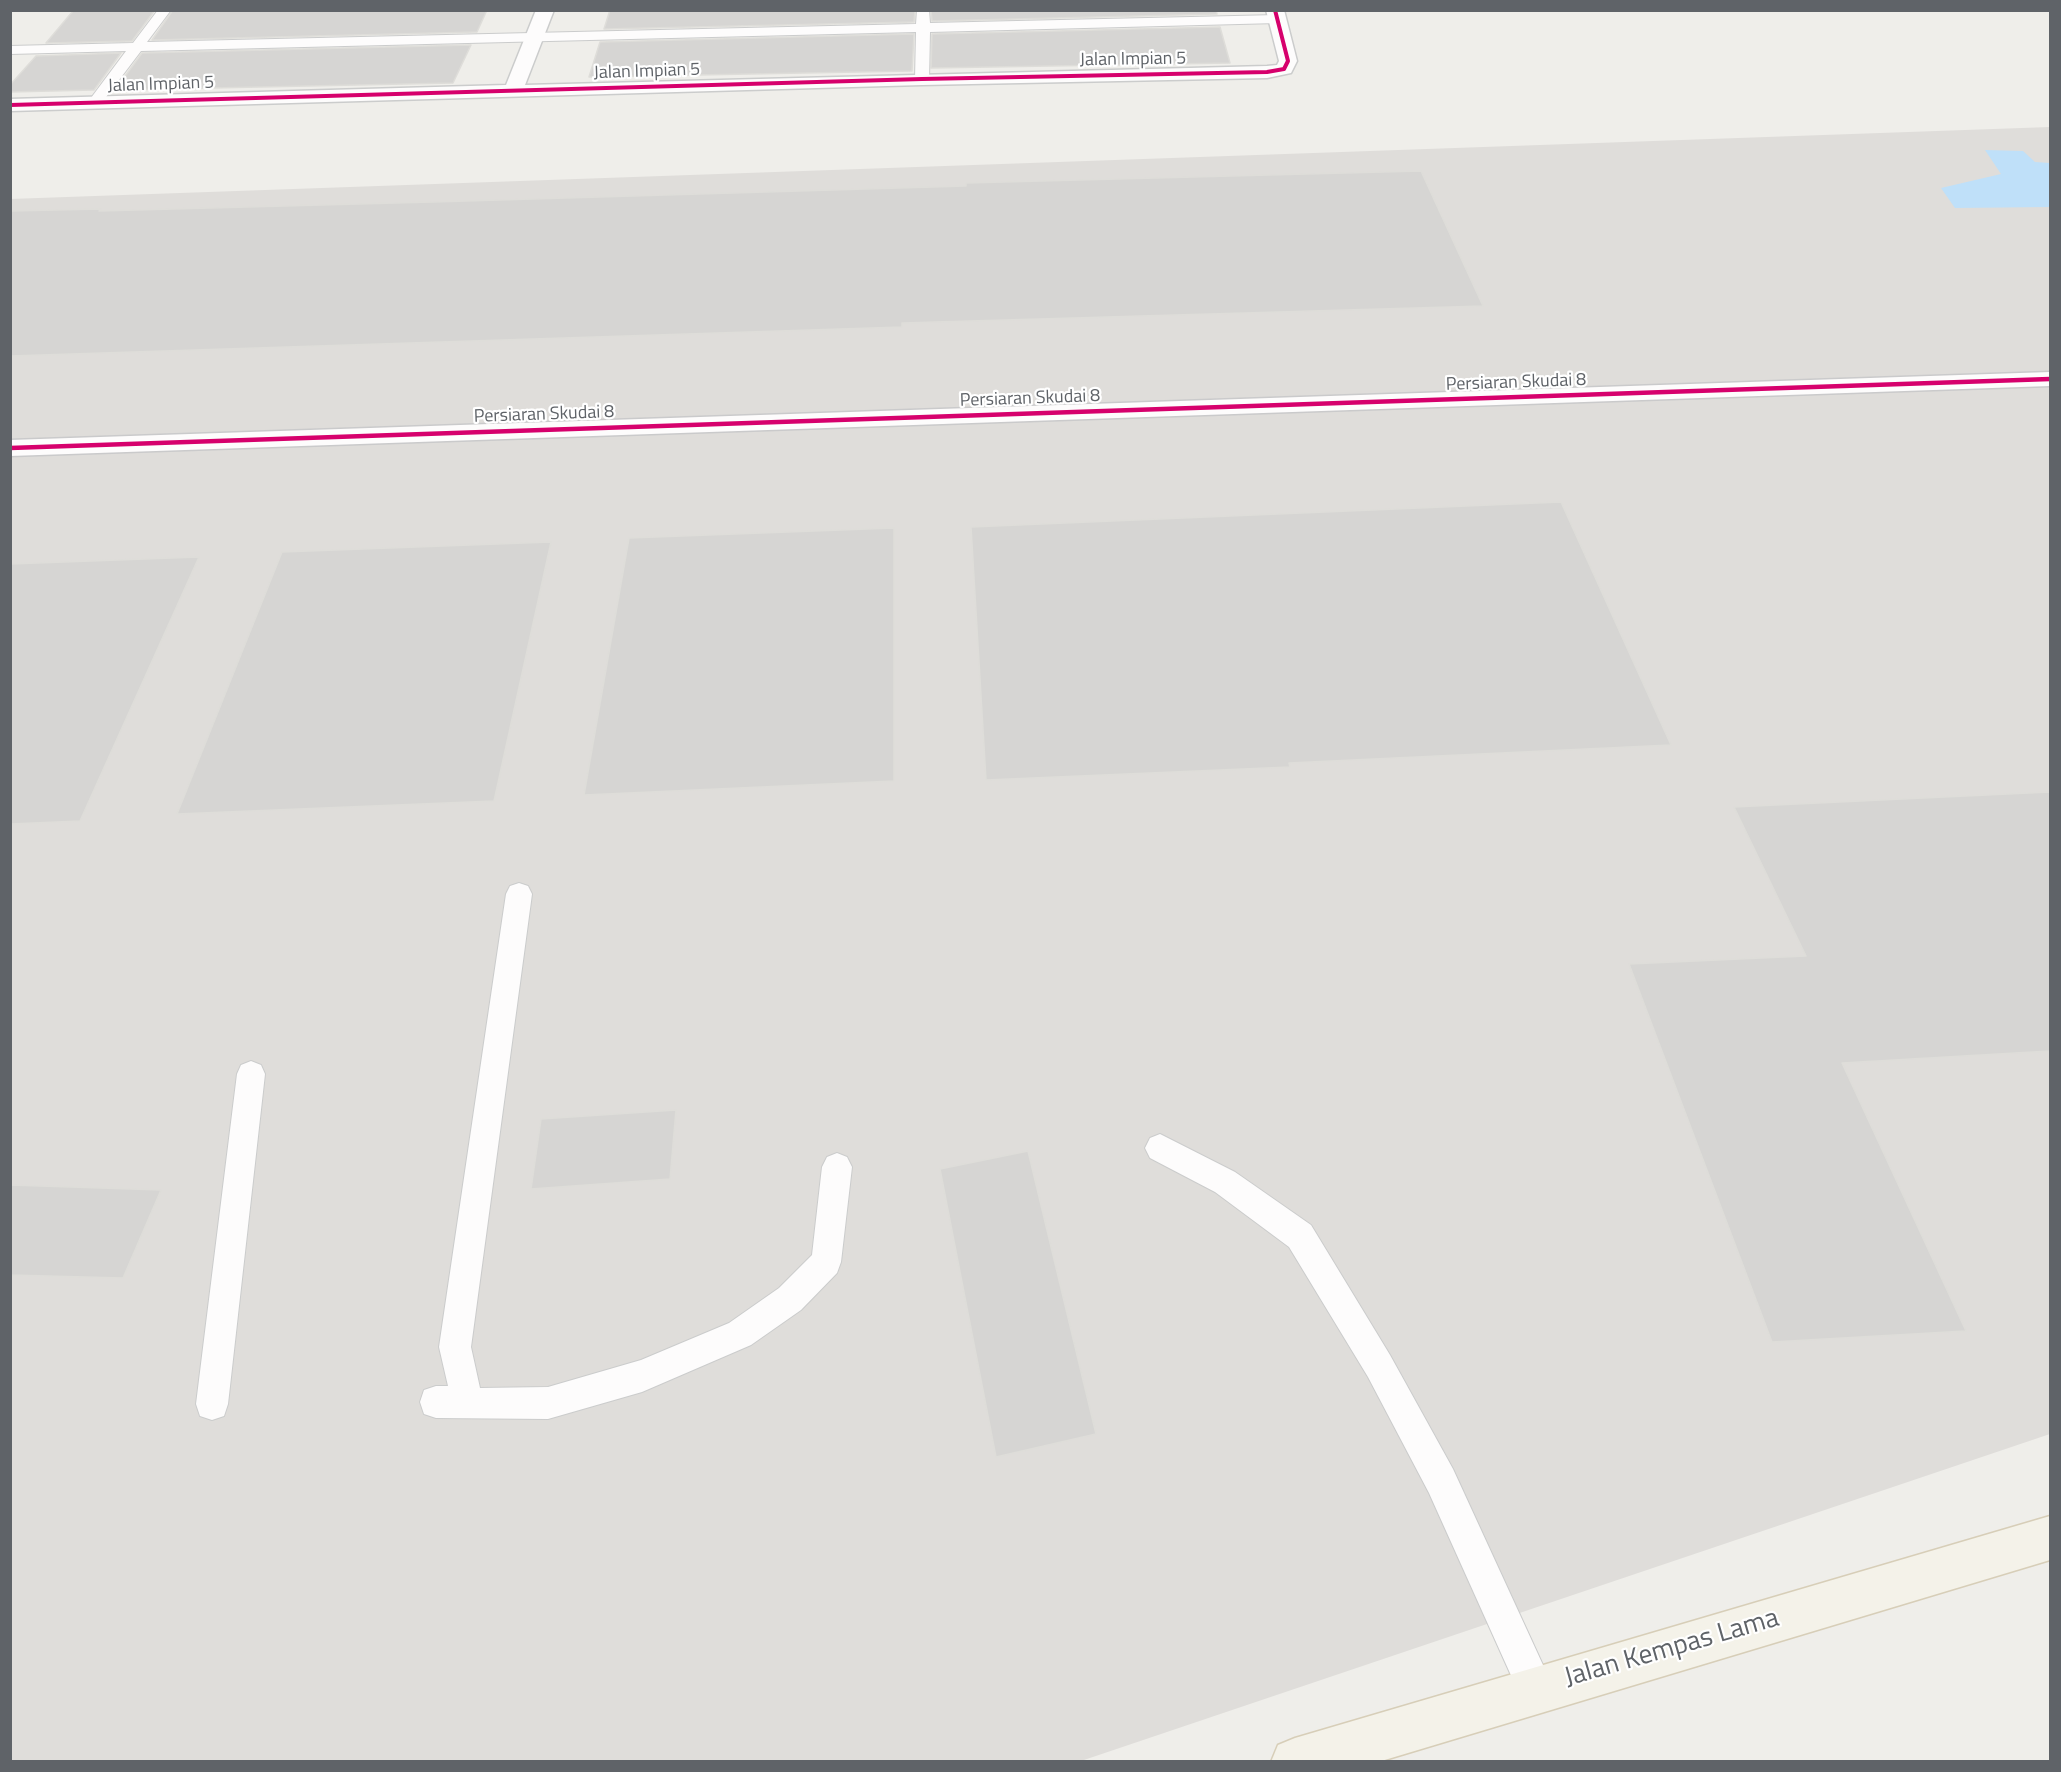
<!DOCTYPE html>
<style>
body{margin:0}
#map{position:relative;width:2061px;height:1772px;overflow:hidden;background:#efeeea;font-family:"Titillium Web",sans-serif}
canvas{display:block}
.frame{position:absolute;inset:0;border:12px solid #5f6368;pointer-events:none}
</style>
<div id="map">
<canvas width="2061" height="1772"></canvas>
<div class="frame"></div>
</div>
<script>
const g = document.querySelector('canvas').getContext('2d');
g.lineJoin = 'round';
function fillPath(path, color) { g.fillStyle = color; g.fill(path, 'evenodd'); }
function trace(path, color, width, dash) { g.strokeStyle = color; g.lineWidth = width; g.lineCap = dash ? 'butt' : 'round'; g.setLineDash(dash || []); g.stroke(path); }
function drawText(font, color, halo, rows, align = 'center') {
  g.font = font + ' "Titillium Web",sans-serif'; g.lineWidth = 4.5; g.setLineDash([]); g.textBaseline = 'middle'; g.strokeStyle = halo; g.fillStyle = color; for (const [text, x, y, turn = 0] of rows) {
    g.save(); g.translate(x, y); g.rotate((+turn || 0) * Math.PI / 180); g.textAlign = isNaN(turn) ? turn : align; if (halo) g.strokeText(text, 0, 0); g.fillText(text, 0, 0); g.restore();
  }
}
fillPath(new Path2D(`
 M2050 127V1434L1081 1761H11L10 199Z`), '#dfddda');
fillPath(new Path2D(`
 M1985 150 2023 151 2035 162 2050 163V207L1955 208 1941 188 2001 174Z`), '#bfe0f9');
const building = new Path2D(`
 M122 10H155L132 41 46 43 73 11Z
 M173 10H487L477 32 152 40Z
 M610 10H915L914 22 604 29Z
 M931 10H1216L1217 14 932 21Z
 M1220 27 1230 63 931 68 932 34Z
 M914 34 912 71 589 77 600 42Z
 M471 45 453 83 115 90 142 53Z
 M121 53 94 90 10 92V85L36 56Z
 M1421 171 1483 306 902 323V327L10 356V211L101 209 99 211 433 202 966 186V183Z
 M1561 502 1671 745 1289 763 1290 767 986 780 971 527Z
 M894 528V781L584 795 629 538Z
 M551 542 494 801 177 814 282 552Z
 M199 557 80 821 10 824V564Z
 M2050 792V1051L1842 1063 1966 1331 1772 1342 1629 964 1806 956 1734 807Z
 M676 1110 670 1179 531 1189 541 1119Z
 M1028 1151 1096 1434 996 1457 940 1169Z
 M10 1185 161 1190 123 1278 10 1275Z`);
fillPath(building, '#d6d5d3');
trace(building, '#deddd9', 1.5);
const lane = new Path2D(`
 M158 10H171L147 42 916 24 917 10H929L930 23 1278 15 1285 19 1278 23 930 32 929 79 922 83 915 79 916 32 141 51 100 105 95 106 88 102 126 51 10 54V46L133 43Z
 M519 883 528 886 532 894 471 1347 480 1388 548 1387 641 1360 729 1323 779 1288 812 1255 822 1167 827 1157 837 1153 847 1157 852 1167 841 1262 837 1273 801 1310 751 1345 642 1392 548 1419 436 1418 424 1414 420 1402 424 1390 436 1386H448L439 1347 506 894 510 886Z
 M251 1061 261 1065 265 1074 228 1404 224 1416 212 1420 200 1416 196 1404 237 1074 241 1065Z
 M1160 1134 1235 1172 1311 1225 1390 1355 1453 1469 1554 1689 1549 1702 1536 1707 1523 1702 1429 1493 1368 1377 1289 1247 1215 1192 1150 1158 1145 1148 1150 1138Z`);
const street = new Path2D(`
 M536 10H554L525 85 1267 66 1277 65 1279 61 1266 10H1284L1297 61 1291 73 1267 78 922 85 10 111V99L506 85Z`);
const secondary = new Path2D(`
 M2050 372V386L10 456V440Z`);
const primary = new Path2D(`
 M2050 1516V1560L1378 1762H1271L1278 1745 1295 1738Z`);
trace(lane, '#cbcccc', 2);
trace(street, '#cbcccc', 3);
trace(secondary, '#cacacb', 3);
trace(primary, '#d7ceb8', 3);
fillPath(lane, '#fdfcfc');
fillPath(street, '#fdfcfc');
fillPath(secondary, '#fdfcfc');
fillPath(primary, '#f4f2e9');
trace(new Path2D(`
 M10 105 922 79 1267 72 1284 69 1288 61 1275 10`), '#d6006c', 4);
trace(new Path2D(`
 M10 448 2050 379`), '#d6006c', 4.5);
drawText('18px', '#5f6368', '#fff', [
 ["Jalan Impian 5",1133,60,-1],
 ["Jalan Impian 5",647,72,-2],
 ["Jalan Impian 5",161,85,-2],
 ["Persiaran Skudai 8",1516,383,-2],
 ["Persiaran Skudai 8",1030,399,-2],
 ["Persiaran Skudai 8",544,415,-2]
]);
drawText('27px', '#5f6368', '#fff', [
 ["Jalan Kempas Lama",1672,1649,-16]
]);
</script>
